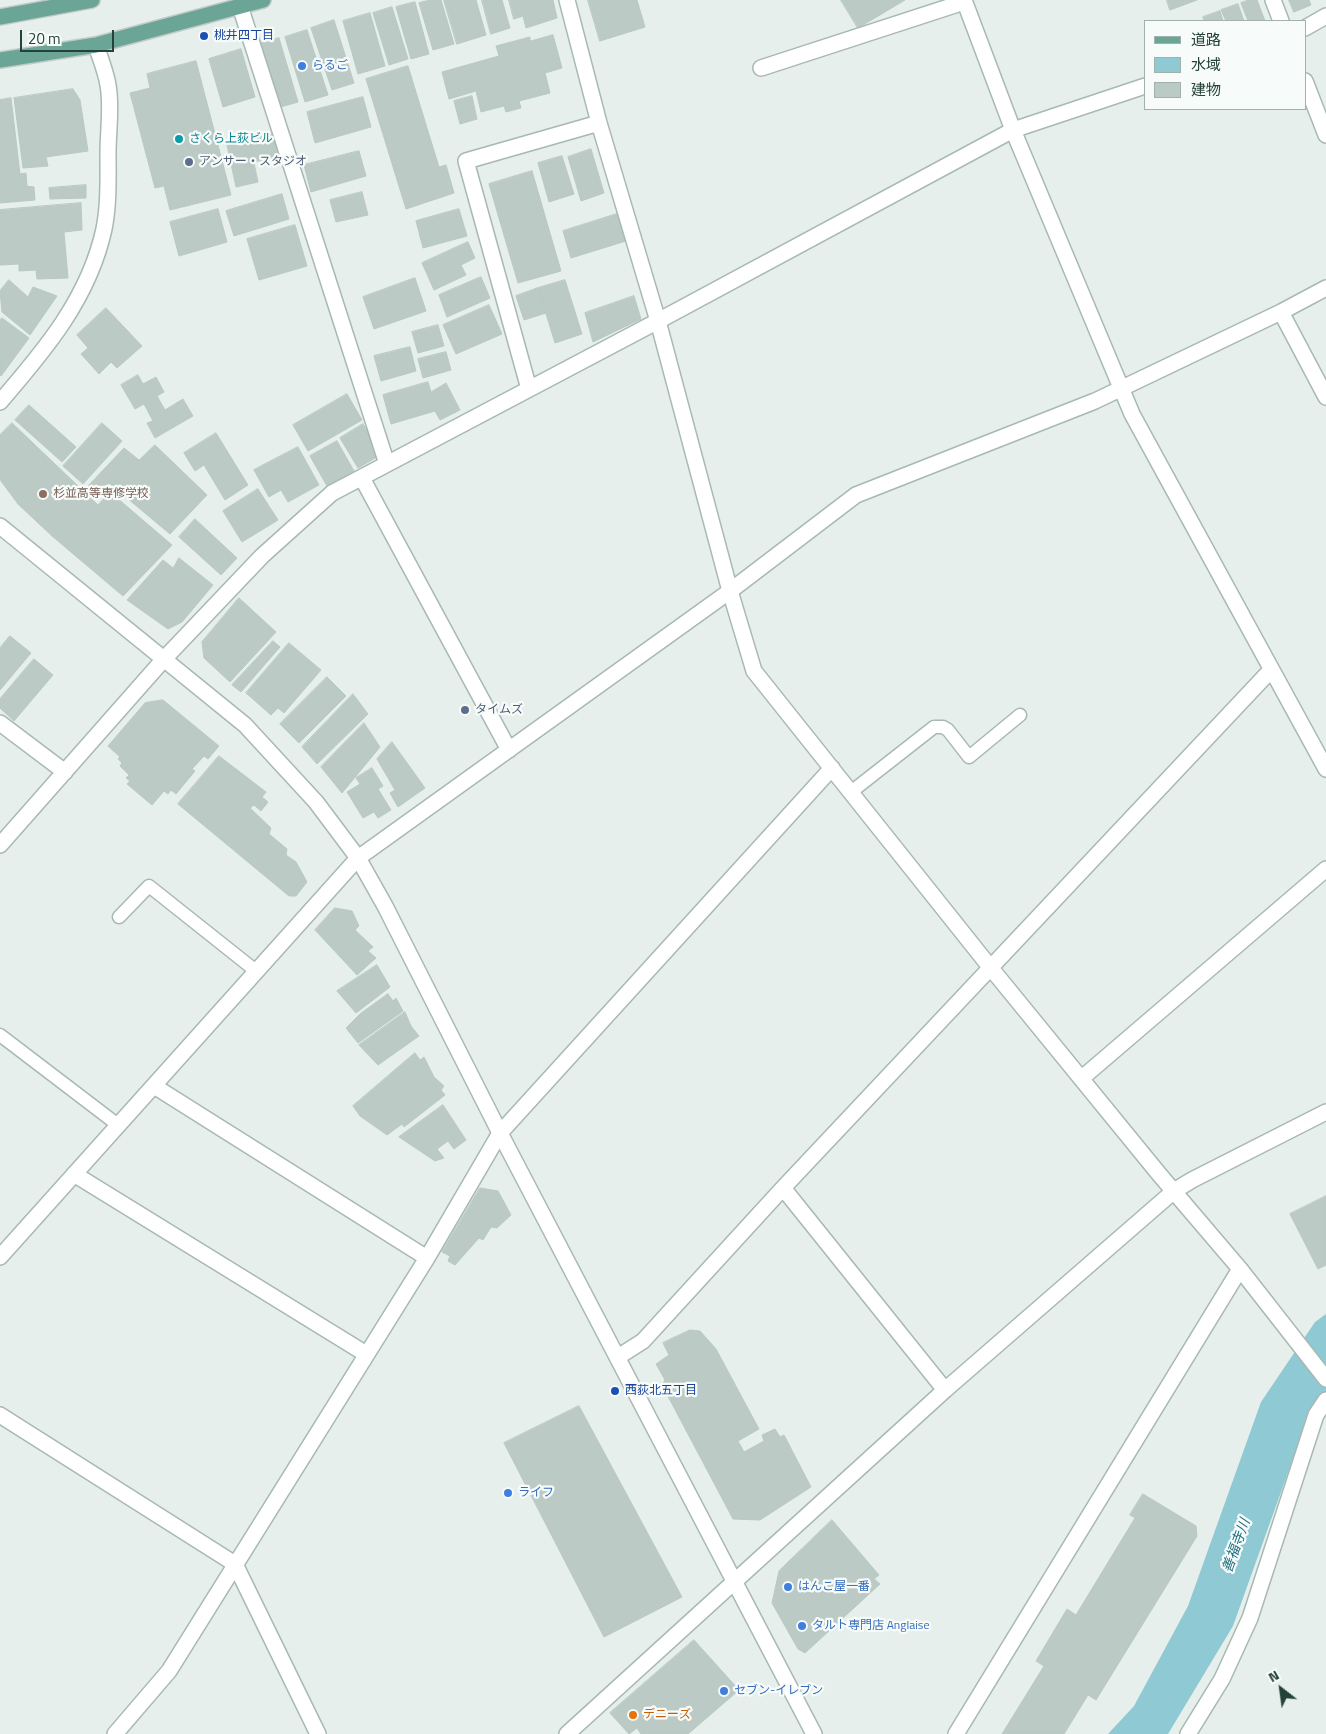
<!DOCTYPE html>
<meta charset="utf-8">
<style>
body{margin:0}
#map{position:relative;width:1326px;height:1734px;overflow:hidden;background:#e6efeb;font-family:"Titillium Web","Noto Sans JP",sans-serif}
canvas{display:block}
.legend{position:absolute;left:1144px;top:20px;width:162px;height:90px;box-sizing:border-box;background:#f7fbf9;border:1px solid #a3b1ad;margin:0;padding:6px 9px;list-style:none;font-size:15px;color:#24423a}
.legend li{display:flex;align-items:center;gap:10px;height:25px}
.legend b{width:25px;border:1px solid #a3b1ad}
.north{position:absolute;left:1256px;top:1664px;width:50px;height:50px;-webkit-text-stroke:4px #f7fbf9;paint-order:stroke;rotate:330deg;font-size:14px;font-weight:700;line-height:20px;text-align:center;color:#24423a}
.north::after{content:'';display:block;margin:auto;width:18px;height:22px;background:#24423a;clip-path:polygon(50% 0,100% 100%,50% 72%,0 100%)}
.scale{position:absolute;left:20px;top:30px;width:94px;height:22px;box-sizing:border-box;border:2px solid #24423a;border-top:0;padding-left:6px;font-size:15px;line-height:18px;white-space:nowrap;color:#24423a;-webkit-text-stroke:4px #f7fbf9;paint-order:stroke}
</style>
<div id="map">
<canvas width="1326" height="1734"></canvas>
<ul class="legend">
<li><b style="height:6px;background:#6aa596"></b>道路</li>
<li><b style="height:14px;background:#8ec9d4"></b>水域</li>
<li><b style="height:14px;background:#bbcac4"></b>建物</li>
</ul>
<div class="north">N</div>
<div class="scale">20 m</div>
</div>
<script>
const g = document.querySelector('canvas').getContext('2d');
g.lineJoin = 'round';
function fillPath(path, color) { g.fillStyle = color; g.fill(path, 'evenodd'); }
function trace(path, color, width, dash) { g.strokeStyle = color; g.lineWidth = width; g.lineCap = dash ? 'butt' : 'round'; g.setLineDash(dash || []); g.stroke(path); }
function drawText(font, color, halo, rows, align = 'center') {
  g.font = font + ' "Titillium Web","Noto Sans JP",sans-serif'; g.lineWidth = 4.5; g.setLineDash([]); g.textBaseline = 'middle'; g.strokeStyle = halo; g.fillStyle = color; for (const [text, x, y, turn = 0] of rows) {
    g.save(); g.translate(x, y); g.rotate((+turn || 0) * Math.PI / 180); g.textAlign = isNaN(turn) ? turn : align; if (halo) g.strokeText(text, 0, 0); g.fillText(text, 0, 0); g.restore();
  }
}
fillPath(new Path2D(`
 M1326 1314V1394L1305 1425 1233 1626 1168 1734H1108L1134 1706 1188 1606 1261 1402 1315 1322Z`), '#8ec9d4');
const building = new Path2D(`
 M431 0H441L454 44 433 50 419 3Z
 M444 0H476L486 35 457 44Z
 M482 0H502L510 28 491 34Z
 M509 0H553L557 18 526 28 523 16 514 19Z
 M588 0H637L645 27 600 41Z
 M841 0H905L858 28Z
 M1167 0H1197L1170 10Z
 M1249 0H1257L1265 21H1248L1241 3Z
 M1289 0H1309L1311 5 1294 12Z
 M415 2 429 54 411 59 396 7Z
 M1238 4 1244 21H1226L1221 10Z
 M392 7 408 59 389 65 373 13Z
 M1220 11 1223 21H1204L1203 17Z
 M370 13 385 66 358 74 343 21Z
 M334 20 354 83 332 90 311 28Z
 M307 30 328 95 305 102 285 37Z
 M553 35 562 68 545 73 550 93 519 101 521 108 506 112 504 106 481 112 476 91 449 99 442 72 499 56 496 46 530 37V41Z
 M279 38 298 102 277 108 258 44Z
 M241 49 255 97 223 107 209 59Z
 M196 61 231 195 170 210 164 186 155 188 130 93 150 88 147 74Z
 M408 66 439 167 446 165 454 193 406 209 366 79Z
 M73 89 80 100 88 151 46 157 48 166 23 168 14 98Z
 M472 96 477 119 460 124 454 101Z
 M363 97 371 127 315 143 307 112Z
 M11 98 20 174 26 173 27 186 34 187 35 200 0 203V100Z
 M273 134 278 156 254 162 249 140Z
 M249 140 258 182 236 187 227 145Z
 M591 149 604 193 581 201 568 157Z
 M359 151 366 176 311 192 304 165Z
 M562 156 574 194 549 202 538 163Z
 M532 171 561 271 518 283 489 184Z
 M86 185V198L50 199 49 188Z
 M362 192 368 215 336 222 330 200Z
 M282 194 289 219 234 236 226 211Z
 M81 203 82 230 64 232 68 278 37 279 36 270 19 271V264L0 265V210Z
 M218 209 227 242 179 256 170 222Z
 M459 209 467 236 423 248 416 221Z
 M617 214 626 241 571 258 563 231Z
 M295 225 307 266 259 280 247 239Z
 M468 242 475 258 461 265 466 275 434 290 422 263Z
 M481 277 490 298 447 317 439 295Z
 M415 278 426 311 374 329 363 297Z
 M9 280 28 297 33 287 57 296 30 335 2 312 0 291Z
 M565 280 582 334 555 343 538 288Z
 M538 288 546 313 524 320 516 296Z
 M634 296 641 319 593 342 585 313Z
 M489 305 502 334 456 354 443 325Z
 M106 308 142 346 117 368 111 362 99 374 81 354 88 348 77 335Z
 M2 318 29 338 1 376 0 374V321Z
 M438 325 444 346 418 353 412 332Z
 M410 347 416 371 381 381 374 356Z
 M446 352 451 370 423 378 418 359Z
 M138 375 143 384 156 377 164 392 157 396 165 410 183 399 193 416 155 438 147 423 153 421 144 404 135 409 121 385Z
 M428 382 431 392 446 383 460 410 440 420 435 411 391 424 383 395Z
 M347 394 362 420 308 451 293 425Z
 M29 405 76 447 62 462 15 420Z
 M12 423 98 505 110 492 172 545 123 596 52 536 18 504 1 481 0 479V435Z
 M102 423 122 441 83 484 63 466Z
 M363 424 374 442 377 457 358 468 340 438Z
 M216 433 248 485 225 500 204 465 195 471 184 453Z
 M337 441 354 471 327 486 310 456Z
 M155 445 207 495 170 534 109 483 98 495 88 486 124 448 139 460Z
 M298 447 319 485 288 502 281 490 269 497 254 470Z
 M258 489 278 520 242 542 223 511Z
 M195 519 237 558 221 575 179 537Z
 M179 558 213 585 182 622 168 629 127 600 163 560 173 568Z
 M239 598 276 632 230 682 204 658 202 642Z
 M10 636 31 653 0 690V648Z
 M273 641 280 647 241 692 232 685Z
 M289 643 321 670 284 713 278 708 271 715 246 693Z
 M34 659 53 675 14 721 0 708V699Z
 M327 677 346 696 299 743 280 724Z
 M353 694 368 714 317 764 302 747Z
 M163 700 219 746 208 759 204 756 192 769 195 771 176 794 171 790 168 794 164 791 152 805 127 784 130 781 126 778 129 775 120 766 122 763 118 759 120 757 108 746 145 703Z
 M364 723 380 747 342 793 321 767Z
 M392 742 425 788 398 807 390 793 395 790 377 759Z
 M219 756 266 792 262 797 268 802 261 811 254 805 250 808 271 828 269 834 287 849 286 855 296 862 307 882 296 896H289L178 804Z
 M372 768 383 786 378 789 391 810 378 818 374 812 363 818 347 792 360 784 356 778Z
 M335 908 352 911 359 926 355 930 373 947 368 951 376 958 357 975 315 930Z
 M377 965 390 987 356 1013 337 991Z
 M388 994 393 1001 396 998 403 1011 358 1043 346 1028 360 1014Z
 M405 1012 411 1026 419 1036 378 1065 359 1045Z
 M415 1053 420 1060 424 1057 434 1077 444 1086 441 1090 445 1095 404 1127 402 1124 387 1135 360 1116 353 1106Z
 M443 1105 466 1140 454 1149 448 1141 437 1149 444 1158 435 1161 399 1137Z
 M480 1188 498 1191 511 1215 497 1228 491 1227 483 1240 479 1238 455 1265 448 1261 450 1256 442 1252Z
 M1326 1196V1265L1318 1269 1290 1214Z
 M690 1330 700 1331 716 1349 759 1429 738 1441 744 1452 764 1441 762 1435 775 1429 780 1437 784 1435 811 1487 760 1520 733 1519 662 1385 665 1380 656 1364 669 1355 663 1343Z
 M579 1406 682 1597 604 1637 504 1443Z
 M1143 1494 1196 1526 1197 1536 1096 1700 1088 1695 1064 1734H1002L1044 1666 1036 1661 1067 1609 1076 1615 1135 1518 1130 1515Z
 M832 1520 879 1575 874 1579 880 1584 805 1653 798 1649 772 1603 779 1571Z
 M694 1640 739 1690 688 1734H641L637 1728 629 1734 610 1713Z`);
fillPath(building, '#bbcac4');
trace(building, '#b8c9c2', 1);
const service = new Path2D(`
 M851 792 934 727H943L948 730 969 757 1020 715
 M119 917 149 886 256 971
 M0 1035 118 1125`);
const minor = new Path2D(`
 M567 0 599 123 658 321 730 591 754 671 990 967 1159 1174 1240 1269 1326 1379
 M964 0 1013 130 1132 414 1326 769
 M1273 0 1281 21
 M240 6 387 464
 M1305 28 1326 16
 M761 68 964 2
 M1305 81 1326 135
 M1281 312 1326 397
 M529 389 466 161 599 123
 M362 478 509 750
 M0 723 65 772
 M0 845 164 659 262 556 332 493 658 321 1013 130 1145 86
 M1082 1078 1326 869
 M154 1086 427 1258
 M74 1174 366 1354
 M783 1188 945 1390
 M0 1257 358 858 730 591 856 495 1095 401 1281 312 1326 288
 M618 1357 643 1341 783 1188 1271 670
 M0 1415 235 1564 318 1734
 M115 1734 169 1671 427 1258 500 1133 832 768
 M956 1734 1240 1269
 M1188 1734 1222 1679 1250 1618 1316 1415 1326 1400`);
const tertiary = new Path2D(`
 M0 402C45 350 89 298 104 229 109 204 108 178 108 153 108 130 112 107 108 85 106 72 100 58 96 45
 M0 526 245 725 316 802 358 858 385 906 500 1133 814 1734
 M567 1734 945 1390 1174 1191 1192 1180 1326 1112`);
const primary = new Path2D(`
 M0 17 92 0
 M0 60 96 45 263 0`);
trace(service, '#a8b8b2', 15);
trace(minor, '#a8b8b2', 18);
trace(tertiary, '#a8b8b2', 18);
trace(primary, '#c2cac8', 18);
trace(service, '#fff', 12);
trace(minor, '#fff', 15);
trace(tertiary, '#fff', 15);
trace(primary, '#6aa596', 15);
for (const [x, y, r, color] of [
 [204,36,5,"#1a4fb4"],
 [302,66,5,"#3f7fe0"],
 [179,139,5,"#0f9aa8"],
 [189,162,5,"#5c6f8a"],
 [43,494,5,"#8d6e63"],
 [465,710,5,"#5c6f8a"],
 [615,1391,5,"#1a4fb4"],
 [508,1493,5,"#3f7fe0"],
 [788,1587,5,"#3f7fe0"],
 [802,1626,5,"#3f7fe0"],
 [724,1691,5,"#3f7fe0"],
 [633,1715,5,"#e8710a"]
]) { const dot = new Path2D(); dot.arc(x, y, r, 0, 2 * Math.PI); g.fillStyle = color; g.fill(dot); trace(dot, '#f7fbf9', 2); }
drawText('12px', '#164399', '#f7fbf9', [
 ["桃井四丁目",214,36],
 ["西荻北五丁目",625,1391]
], 'left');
drawText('12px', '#366cbe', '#f7fbf9', [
 ["らるご",312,66],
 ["ライフ",518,1493],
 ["はんこ屋一番",798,1587],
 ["タルト専門店 Anglaise",812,1626],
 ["セブン-イレブン",734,1691]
], 'left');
drawText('12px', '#0d838f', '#f7fbf9', [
 ["さくら上荻ビル",189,139]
], 'left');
drawText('12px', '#4e5e75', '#f7fbf9', [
 ["アンサー・スタジオ",199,162],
 ["タイムズ",475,710]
], 'left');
drawText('12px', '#785e54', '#f7fbf9', [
 ["杉並高等専修学校",53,494]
], 'left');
drawText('12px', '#c56008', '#f7fbf9', [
 ["デニーズ",643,1715]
], 'left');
drawText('italic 14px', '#1c6f80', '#f7fbf9', [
 ["善福寺川",1237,1546,-70]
]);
</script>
